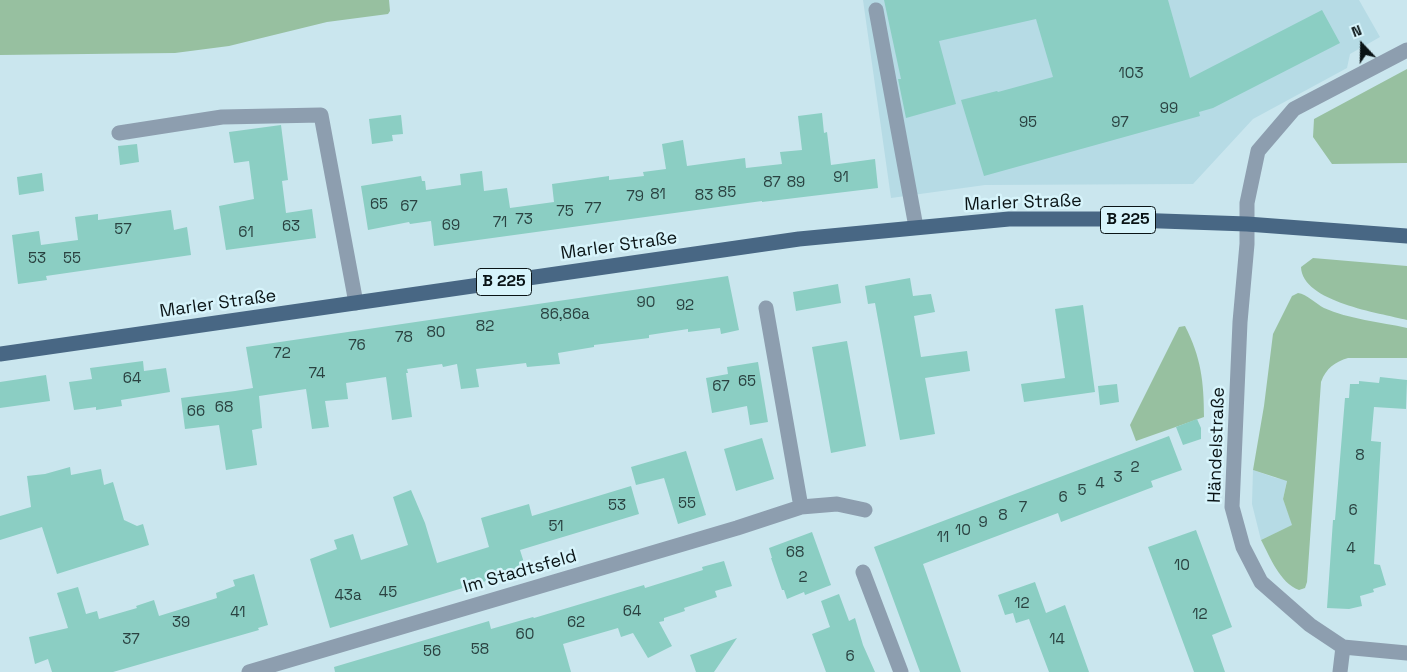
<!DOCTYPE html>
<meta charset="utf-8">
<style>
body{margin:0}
#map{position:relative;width:1407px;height:672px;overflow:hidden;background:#cae6ee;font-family:"Space Grotesk",sans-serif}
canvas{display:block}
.north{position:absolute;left:1337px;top:20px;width:50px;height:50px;-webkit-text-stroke:4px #d7f4fb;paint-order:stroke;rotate:339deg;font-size:14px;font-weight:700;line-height:20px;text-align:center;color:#0a1416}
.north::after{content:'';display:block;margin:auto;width:18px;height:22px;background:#0a1416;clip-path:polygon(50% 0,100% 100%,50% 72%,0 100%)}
</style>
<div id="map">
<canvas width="1407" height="672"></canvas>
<div class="north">N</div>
</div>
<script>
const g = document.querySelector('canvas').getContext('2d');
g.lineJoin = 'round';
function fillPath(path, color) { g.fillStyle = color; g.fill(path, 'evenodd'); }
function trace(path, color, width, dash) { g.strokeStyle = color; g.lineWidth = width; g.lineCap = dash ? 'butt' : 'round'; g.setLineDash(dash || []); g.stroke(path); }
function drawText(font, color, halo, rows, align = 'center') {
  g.font = font + ' "Space Grotesk",sans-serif'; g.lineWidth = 5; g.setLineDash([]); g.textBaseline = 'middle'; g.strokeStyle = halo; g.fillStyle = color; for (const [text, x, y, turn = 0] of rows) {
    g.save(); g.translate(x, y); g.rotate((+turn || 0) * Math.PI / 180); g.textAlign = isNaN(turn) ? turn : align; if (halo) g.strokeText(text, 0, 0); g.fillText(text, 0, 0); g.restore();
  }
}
fillPath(new Path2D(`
 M863 0H1359L1380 37 1350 54 1347 68 1253 119 1193 184 985 185 891 198Z
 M1253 470 1276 478 1287 480 1283 499 1293 525 1261 540 1252 504Z`), '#b6dbe5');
fillPath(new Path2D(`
 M0 0H389L390 11 388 14 327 22 229 46 175 53 0 55Z
 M1407 69V163L1332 164 1313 137 1314 119Z
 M1313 258 1407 266V320C1380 313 1302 302 1301 267Z
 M1298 293C1307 294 1316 304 1324 308 1348 319 1381 322 1407 328V358H1348C1335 362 1326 368 1321 382L1307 582 1305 588 1299 590C1280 583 1270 557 1261 540L1292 525 1283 499 1287 481 1253 470 1264 406 1273 334 1292 296Z
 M1185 326C1201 357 1204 382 1204 417L1136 441 1130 425 1179 327Z`), '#97c0a0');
fillPath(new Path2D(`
 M884 0H1168L1190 78 1322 10 1340 43 1213 108 1199 112 1200 116 984 176 961 100 997 91 998 92 1053 77 1036 19 939 41 956 104 906 118 898 79H901Z
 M822 113 824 133 827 132 831 165 875 159 878 188 762 202V201L434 246 431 221 410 224 409 222 368 230 361 186 421 176 422 181H425L426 190 461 185 460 174 482 171 484 191 507 188 510 208 554 202 552 184 609 176V180L644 176 643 172 666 169 662 144 683 140 687 166 745 158 746 168 782 164 780 152 802 150 798 116Z
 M401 115 403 134 392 135 393 141 372 144 369 119Z
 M281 125 288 180 282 181 286 213 312 209 316 238 226 250 219 206 254 199 249 161 234 163 229 132Z
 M137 144 139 162 120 165 118 146Z
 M42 173 44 191 19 195 17 177Z
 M171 210 174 230 187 227 191 255 46 276 47 280 18 284 12 235 39 231 41 245 78 240 75 217 98 214V220Z
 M728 276 739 330 721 334 720 328 688 332V329L649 335V338L594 345V347L558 353 560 364 527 367 526 363 476 369 479 387 461 389 457 364 443 367 442 364 407 369 408 373H406L412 417 392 420 386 377 346 383 348 399 325 401 329 427 312 429 306 389 259 396 262 428 252 430 257 465 226 470 219 425 185 429 181 398 235 391 253 388 246 347Z
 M910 278 913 296 931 294 935 312 914 316 921 357 967 351 970 371 925 378 935 434 900 440 875 303 868 304 865 286Z
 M838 284 841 303 796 311 793 292Z
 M1083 305 1095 392 1024 402 1021 384 1065 378 1055 309Z
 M847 341 866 446 831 453 812 347Z
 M143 361 144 371 166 368 170 392 121 400 122 406 96 410V407L74 410 69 382 92 379 90 368Z
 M758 362 768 422 750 425 747 406 712 413 706 378 728 374 727 367Z
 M46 375 50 401 0 408V382Z
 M1380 377 1407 380 1406 409 1374 407 1371 441 1381 442 1374 564 1380 565 1386 585 1373 589 1374 592 1360 596 1362 606 1349 609 1327 608 1333 520H1335L1345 398H1349L1350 384H1359V381L1379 383Z
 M1117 384 1119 402 1100 405 1098 386Z
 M1197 419 1201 428V439L1183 445 1176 427Z
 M1169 436 1182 470 1151 481 1153 487 1061 522 1058 513 923 564 961 672H920L874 547Z
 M762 438 774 479 736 491 724 449Z
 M686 451 706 515 678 524 664 478 636 485 631 467Z
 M70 467 71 475 101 469 104 485 113 482 124 520 137 526 143 524 149 545 57 574 42 527 0 540V516L31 507 27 476 45 474Z
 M631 486 639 514 520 550 526 569 330 628 310 559 337 549 334 540 353 534 361 560 408 545 393 497 411 490 425 523 437 563 489 547 481 518 529 504 532 516Z
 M1196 530 1232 627 1212 635 1225 672H1194L1148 547Z
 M812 532 831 585 805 595 804 592 787 599 784 590H782L771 558H772L769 548Z
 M724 561 732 586 715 591 717 597 684 608 685 611 664 618V621L659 622 672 646 648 658 633 633 621 637 618 628 563 644 571 672H335L334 667 489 621 491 629 533 617 534 618 644 585 645 588 703 570 702 567Z
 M254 574 268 625 258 628 259 630 113 672H52L48 659 35 664 29 637 68 628 57 593 78 587 86 614 97 611 99 619 137 608 136 606 154 600 159 616 217 598 216 593 235 586 233 580Z
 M1035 582 1046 613 1065 605 1089 672H1049L1029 619 1016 623 1013 613 1005 615 998 595Z
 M839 594 849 621 855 618 863 645 875 672H826L812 634 830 627 821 601Z
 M737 638 714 672H696L690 655Z`), '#8bcec3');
trace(new Path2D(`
 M876 10 916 227
 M1407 50 1294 109 1258 151 1247 203V244L1240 322 1232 507 1243 547 1261 582 1310 625 1343 647 1407 653
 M119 133 222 117 321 115 356 303
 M801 507 837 504 865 510
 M863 572 901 672
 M249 672 737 528 801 507 766 308
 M1340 672 1343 647`), '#8d9eaf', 15);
trace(new Path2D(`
 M0 354 799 239 1009 219H1104L1247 224 1407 236`), '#486784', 15);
drawText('15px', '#2a4241', null, [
 ["103",1131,74],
 ["99",1169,109],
 ["95",1028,123],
 ["97",1120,123],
 ["91",841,178],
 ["87",772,183],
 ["89",796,183],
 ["85",727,193],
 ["81",658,195],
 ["83",704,196],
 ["79",635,197],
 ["65",379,205],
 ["67",409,207],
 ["77",593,209],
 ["75",565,212],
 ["73",524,220],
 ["71",500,223],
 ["69",451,226],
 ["63",291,227],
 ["57",123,230],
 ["61",246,233],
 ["53",37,259],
 ["55",72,259],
 ["90",646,303],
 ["92",685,306],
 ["86,86a",565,315],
 ["82",485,327],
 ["80",436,333],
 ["78",404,338],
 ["76",357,346],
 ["72",282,354],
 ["74",317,374],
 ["64",132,379],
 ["65",747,382],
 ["67",721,387],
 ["68",224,408],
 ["66",196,412],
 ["8",1360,456],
 ["2",1135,468],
 ["3",1118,478],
 ["4",1100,484],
 ["5",1082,491],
 ["6",1063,498],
 ["55",687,504],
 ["53",617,506],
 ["7",1023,508],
 ["6",1353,511],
 ["8",1003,516],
 ["9",983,523],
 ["51",556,527],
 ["10",963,531],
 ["11",943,538],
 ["4",1351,549],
 ["68",795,553],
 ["10",1182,566],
 ["2",803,578],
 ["45",388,593],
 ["43a",348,596],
 ["12",1022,604],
 ["64",632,612],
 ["41",238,613],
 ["12",1200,615],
 ["39",181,623],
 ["62",576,623],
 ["60",525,635],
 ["37",131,640],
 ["14",1057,640],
 ["58",480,650],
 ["56",432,652],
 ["6",850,657]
]);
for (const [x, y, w] of [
 [1128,220,55],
 [504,282,55]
]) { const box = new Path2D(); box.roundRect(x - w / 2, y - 13.5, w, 27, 4); g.fillStyle = '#d7f4fb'; g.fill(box); trace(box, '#0a1416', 1); }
drawText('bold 16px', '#0a1416', null, [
 ["B 225",1128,220],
 ["B 225",504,282]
]);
drawText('18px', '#0a1416', '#d7f4fb', [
 ["Marler Straße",1023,203,-2],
 ["Marler Straße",619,246,-8],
 ["Marler Straße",218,304,-8],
 ["Händelstraße",1217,445,-88],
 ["Im Stadtsfeld",520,572,-16]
]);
</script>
